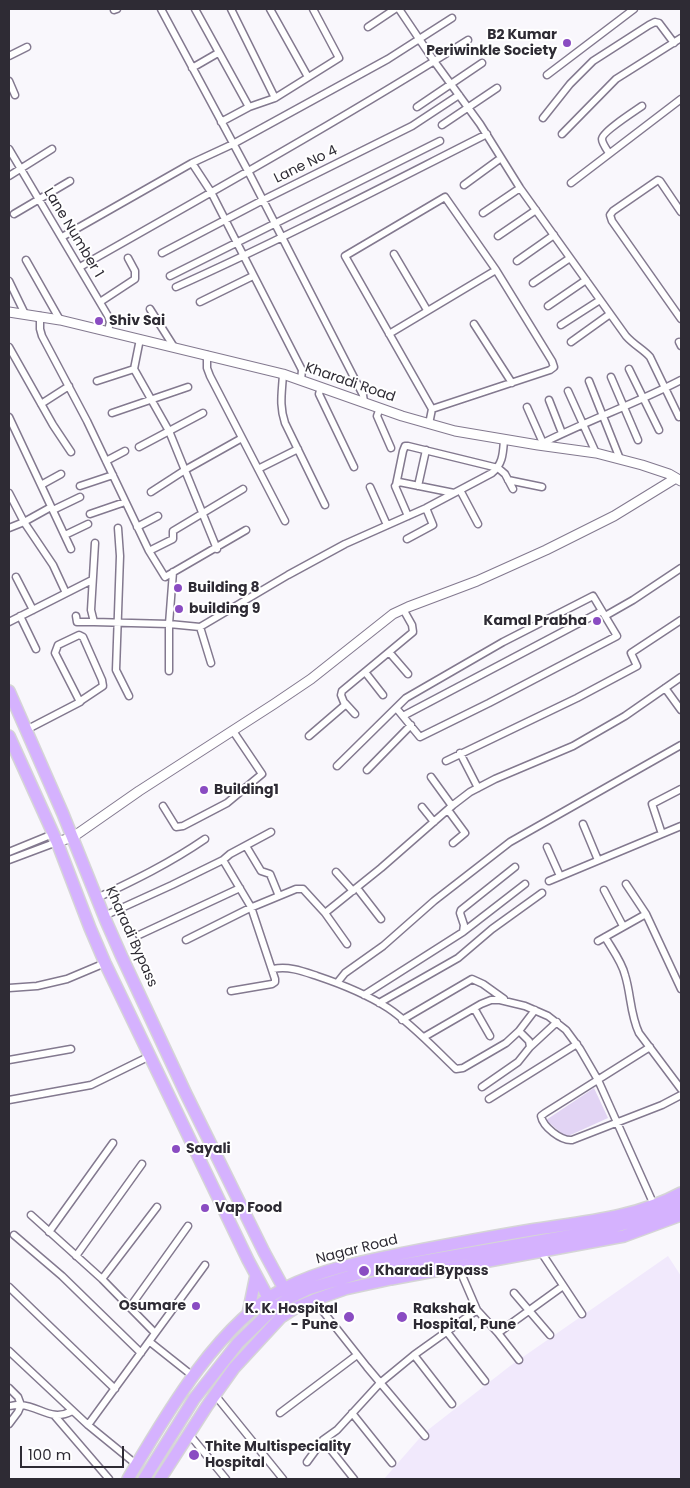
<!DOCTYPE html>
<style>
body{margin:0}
#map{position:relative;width:690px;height:1488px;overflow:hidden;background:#f9f7fc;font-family:Poppins,sans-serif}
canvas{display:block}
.frame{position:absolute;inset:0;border:10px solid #2e2b34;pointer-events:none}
.scale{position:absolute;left:20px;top:1446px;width:104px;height:22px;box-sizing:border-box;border:2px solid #2e2b34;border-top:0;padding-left:6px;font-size:15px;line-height:18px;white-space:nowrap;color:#2e2b34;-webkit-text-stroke:4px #fff;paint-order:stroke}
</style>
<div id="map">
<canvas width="690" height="1488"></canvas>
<div class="frame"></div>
<div class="scale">100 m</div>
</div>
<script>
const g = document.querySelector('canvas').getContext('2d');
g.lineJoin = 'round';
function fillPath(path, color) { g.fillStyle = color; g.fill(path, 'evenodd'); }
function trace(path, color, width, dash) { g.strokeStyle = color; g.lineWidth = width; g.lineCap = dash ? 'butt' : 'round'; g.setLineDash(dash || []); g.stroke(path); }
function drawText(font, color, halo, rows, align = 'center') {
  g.font = font + ' Poppins,sans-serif'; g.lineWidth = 4; g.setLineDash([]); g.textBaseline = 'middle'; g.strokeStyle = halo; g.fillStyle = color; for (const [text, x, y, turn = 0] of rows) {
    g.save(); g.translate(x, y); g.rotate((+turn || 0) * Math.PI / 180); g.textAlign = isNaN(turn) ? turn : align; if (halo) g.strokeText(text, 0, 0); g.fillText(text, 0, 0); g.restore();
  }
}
fillPath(new Path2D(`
 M668 1256 681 1276V1479H384L424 1433 510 1366Z`), '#f1e9fc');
fillPath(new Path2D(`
 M594 1088 608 1118 566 1137 546 1120Z`), '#e2d4f4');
const street = new Path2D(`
 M161 9 248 171 363 395 364 402
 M195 9 249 107
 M231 9 275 98
 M270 9 308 77
 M399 9 434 61 480 124 520 188 626 336C634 345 644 350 650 357L679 417
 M114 10 117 9
 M368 27 395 9
 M9 56 27 47
 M192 68 218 53
 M547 75 634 9
 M9 81 15 95
 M417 107 482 63
 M543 118 570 84 593 61 649 25 655 22 659 23 674 43
 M221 122 249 107 275 98 339 58 313 9
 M442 125 497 88
 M562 134 616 79 681 38
 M9 149 108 316 110 322 108 331
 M609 153C607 150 602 143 602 139 602 132 635 111 642 106
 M192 163 211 192 302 370 301 380
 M9 176 52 149
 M571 183 681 99
 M464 185 501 158
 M681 212 660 181 658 180 613 211 610 215 612 221 681 319
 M483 213 520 188
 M14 214 70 181
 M498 236 536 210
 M62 237 192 163 233 144 388 59 452 18
 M162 253 263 200 412 126 459 95
 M394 254 427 310
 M26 260 60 320
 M517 261 554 235
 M80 267C210 193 341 120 468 40
 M170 276 440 141
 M9 281 25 314
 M533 283 570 258
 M176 287C281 240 384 186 487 134
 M100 302 135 279V271L128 258
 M200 302 253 276
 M548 306 586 280
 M150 309 174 347
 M40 316V329L42 336 87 421 149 551 165 577 246 530
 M474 324 512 383
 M561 325 600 300
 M389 334 496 270
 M140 339 134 369 169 431 217 549
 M571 342 610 314
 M679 342 681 346
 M9 347 53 425 71 452
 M207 355V368L210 376 285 521
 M629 369 659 430
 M283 374C282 393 279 405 285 423L325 505
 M611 377 638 440
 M97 381 134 369
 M589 381 620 459
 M321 387 319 394 354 467
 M568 391 596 453
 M549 400 562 433
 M41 404 69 386
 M527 407 543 443
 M380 408 377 416 391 448
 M112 413 188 387
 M9 417 71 549
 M429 424 432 409 345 256 445 197 496 270 552 361 554 367 550 370 432 409
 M539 445C586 421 635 404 681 380
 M139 447 203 413
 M106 461 125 451
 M258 469 298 449
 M508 480 542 487
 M41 485 61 474
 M396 485 403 451 405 446H408L498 468 505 474 513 489
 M80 486 113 475
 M418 486 426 450
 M370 487 387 525
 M460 490 478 524
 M151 492 185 470 242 438
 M9 493 24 522 53 565 66 593
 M53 510 80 497
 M90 514 125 502
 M408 516 395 486 399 482 454 493
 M137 527 158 516
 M9 528 24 522 51 507
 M118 528 120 556 116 670 129 696
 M65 535 88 524
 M407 539 433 525 426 508
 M95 543 91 610 94 622 169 624 200 627 288 575 345 544 426 508 492 473C503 464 503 453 504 440
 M149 551 173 539V531L243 489
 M16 577 33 610
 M20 616 36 649
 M76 616 77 622H94
 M605 616 633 600 681 568
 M9 622 92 580
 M200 627 211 663
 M389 652 408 674
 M169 671V624L173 572
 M365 672 383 695
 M665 688 681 710
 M345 703 355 714
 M403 716 602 611
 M26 730 80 702 82 700 103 686 102 680 83 637 79 635 58 645 55 653 80 702
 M309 736 345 705 341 695 342 691 413 632 412 625 403 609
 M460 753 478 788
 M446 761 577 698 637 666 631 653 681 620
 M337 766 406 698 503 642 593 596 617 636 489 703 420 737 397 709
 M367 770 411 725
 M431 777 452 806
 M163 806 176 827 183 826 227 803 262 774 233 731
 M422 807 434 822
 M448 810 465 833 453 843
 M583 824 598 860
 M662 834 652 804 681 789
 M246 846 261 871 270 874 279 896
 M547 847 560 876
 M9 852 53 834
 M9 860 57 842
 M223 860 251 907 275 979V982L272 984 231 991
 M336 872 353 891
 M549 881 681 826
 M626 884 646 914 681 989
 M357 888 381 919
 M604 890 623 926
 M97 898C135 880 170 863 205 839
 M325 913 381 868 453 805 470 792 495 779 573 746 625 716 681 677
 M104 916 172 885 223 860 230 854 271 832
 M463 932 525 884
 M139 935 240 888
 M605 937C612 949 622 962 625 975 631 994 630 1014 639 1033L681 1089
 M186 940 250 908 296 889H303L325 913 347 944
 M598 941 646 914
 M273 969C289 966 302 971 317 976 341 984 366 994 388 1008 412 1024 435 1049 456 1069L463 1068 506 1043 519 1031
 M337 983 345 973 383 946 434 901 510 842 681 745
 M9 988 37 986 67 979 105 963
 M364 995 463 932 464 925 460 913 461 910 515 867
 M379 1003 458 958 492 929 542 893
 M474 1008 490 1036
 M402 1020 472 979 483 984 504 999
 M424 1037 481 1004 491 1000H500L525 1006 548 1016 566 1030 580 1049 598 1080 654 1205
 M530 1047 557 1022
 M650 1047 545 1113 541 1116C543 1127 561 1141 572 1140L662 1105 681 1095
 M9 1060 71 1049
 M482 1087 518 1062 530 1047 529 1041 519 1031 535 1010
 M489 1099 577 1044
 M9 1100 91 1085 150 1056
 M31 1215 102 1279 155 1333
 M49 1232 113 1143
 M14 1235 62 1276 141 1353
 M541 1252 582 1314
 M76 1256 142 1164
 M458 1266 477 1310 498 1333 519 1360
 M102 1279 157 1207
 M9 1287 115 1389
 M514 1293 550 1335
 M314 1300 367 1367 425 1436
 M130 1307 188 1226
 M447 1332 485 1381
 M498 1333 563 1286
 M150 1342 189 1373
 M9 1351 88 1425 137 1465
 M414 1355 452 1404
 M9 1388 18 1397 21 1405 18 1412 9 1424
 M215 1395 283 1479
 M9 1406C13 1406 17 1404 21 1405 41 1407 52 1422 72 1411
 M280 1413 357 1355
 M352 1413 392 1463
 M54 1415 109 1479
 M88 1425 205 1265
 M189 1434 226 1479
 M323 1440 354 1479
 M307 1462 323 1440 337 1430 380 1383 414 1355 477 1310`);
const secondary = new Path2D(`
 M9 312 60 320 283 374 402 416 455 431 538 445 596 453 642 465 669 474 681 481
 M57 842 73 837 139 791 274 704 311 679 393 614 408 607 477 581 546 550 614 516 676 478`);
const highway = new Path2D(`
 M9 691 63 814 106 921 121 955 186 1094 264 1252 289 1298
 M9 736 57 842 90 928 105 963 248 1260 271 1303
 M248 1314 256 1275
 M128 1479C165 1416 218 1323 285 1288 322 1269 364 1261 404 1253 446 1245 489 1237 531 1230 582 1222 635 1218 681 1193
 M144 1479 194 1399 238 1343 274 1308 289 1298 308 1289 367 1271 602 1230 642 1219 681 1204
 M160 1479 207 1406 234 1368 281 1317 295 1308 314 1300 345 1289 391 1279 624 1236 681 1215`);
trace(street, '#83798f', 9);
trace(secondary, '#83798f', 11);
trace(highway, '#d5d5d6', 14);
trace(street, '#fff', 6);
trace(secondary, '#fff', 9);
trace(highway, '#d5b2fe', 11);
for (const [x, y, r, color] of [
 [567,43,5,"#8a4cc2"],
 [99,321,5,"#8a4cc2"],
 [178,588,5,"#8a4cc2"],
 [179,609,5,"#8a4cc2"],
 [597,621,5,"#8a4cc2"],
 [204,790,5,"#8a4cc2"],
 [176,1149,5,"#8a4cc2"],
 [205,1208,5,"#8a4cc2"],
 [364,1271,6,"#8a4cc2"],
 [196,1306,5,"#8a4cc2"],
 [349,1317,6,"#8a4cc2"],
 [402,1317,6,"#8a4cc2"],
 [194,1455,6,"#8a4cc2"]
]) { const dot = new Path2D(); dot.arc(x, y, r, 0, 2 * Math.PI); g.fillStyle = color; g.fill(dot); trace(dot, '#fff', 2); }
drawText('bold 14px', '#2e2b34', '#fff', [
 ["B2 Kumar",557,35,"right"],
 ["Periwinkle Society",557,51,"right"],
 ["Shiv Sai",109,321],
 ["Building 8",188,588],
 ["building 9",189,609],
 ["Kamal Prabha",587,621,"right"],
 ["Building1",214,790],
 ["Sayali",186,1149],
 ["Vap Food",215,1208],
 ["Kharadi Bypass",375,1271],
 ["Osumare",186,1306,"right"],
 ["K. K. Hospital",338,1309,"right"],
 ["- Pune",338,1325,"right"],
 ["Rakshak",413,1309],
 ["Hospital, Pune",413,1325],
 ["Thite Multispeciality",205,1447],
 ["Hospital",205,1463]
], 'left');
drawText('14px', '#2e2b34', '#fff', [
 ["Lane No 4",306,165,-26],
 ["Lane Number 1",73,233,59],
 ["Kharadi Road",350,383,19],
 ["Kharadi Bypass",131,937,66],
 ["Nagar Road",357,1250,-14]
]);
</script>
